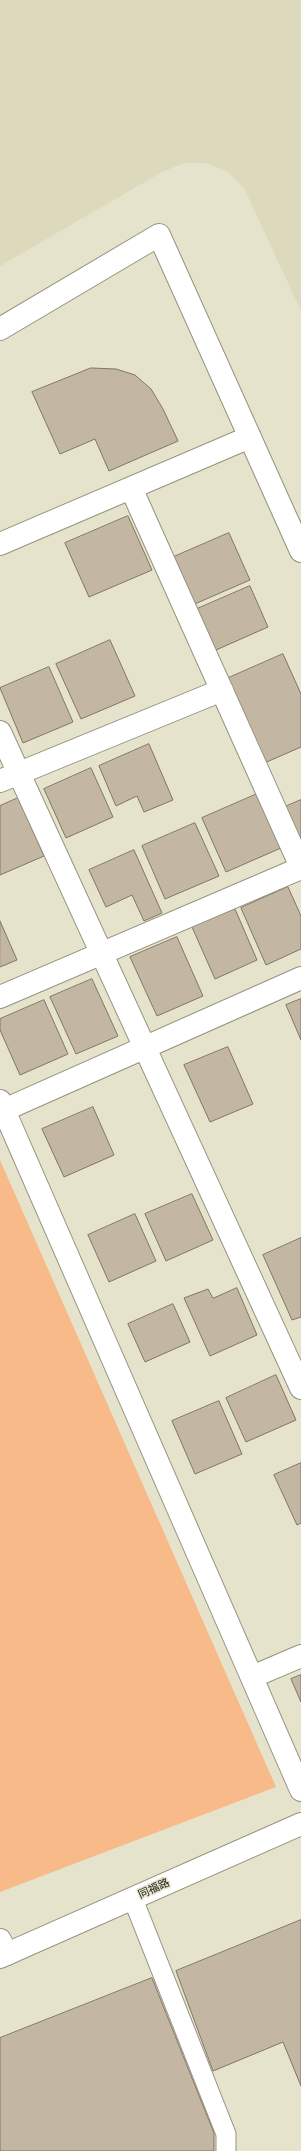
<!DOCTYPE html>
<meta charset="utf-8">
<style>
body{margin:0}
canvas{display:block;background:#e6e3cd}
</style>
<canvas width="301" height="2151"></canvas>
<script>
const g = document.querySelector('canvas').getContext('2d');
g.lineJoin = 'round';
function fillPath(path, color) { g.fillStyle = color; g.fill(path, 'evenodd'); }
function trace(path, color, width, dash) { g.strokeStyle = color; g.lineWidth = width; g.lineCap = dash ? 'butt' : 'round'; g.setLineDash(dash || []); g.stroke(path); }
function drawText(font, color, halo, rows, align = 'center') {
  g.font = font + ' Manrope,"Noto Sans SC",sans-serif'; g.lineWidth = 3; g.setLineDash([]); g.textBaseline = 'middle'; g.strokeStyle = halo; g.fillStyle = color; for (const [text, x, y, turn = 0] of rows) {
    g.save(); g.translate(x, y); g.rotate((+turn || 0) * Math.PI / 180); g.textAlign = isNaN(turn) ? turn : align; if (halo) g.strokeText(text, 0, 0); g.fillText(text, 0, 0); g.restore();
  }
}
fillPath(new Path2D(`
 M0 0H301V311L244 188 227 171 206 163H184L162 172 0 266Z`), '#ddd9bc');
fillPath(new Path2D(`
 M0 1160 276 1787 0 1892Z`), '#f7ba88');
const building = new Path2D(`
 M91 368 116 369 135 375 151 389 163 409 178 441 109 471 95 439 60 454 32 392Z
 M128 516 152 570 89 597 65 543Z
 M229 533 250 580 190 606 169 559Z
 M250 586 268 627 216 650 197 609Z
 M110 640 135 696 81 719 56 664Z
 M283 654 301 694V747L262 764 224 680Z
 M49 667 73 722 23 743 0 688Z
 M149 744 173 800 144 812 137 796 116 806 99 766Z
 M91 768 113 817 66 838 44 789Z
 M257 794 281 848 226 872 202 818Z
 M18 798 44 856 0 875V806Z
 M301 800V856L280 809Z
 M195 823 219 876 165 899 142 846Z
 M134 850 162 913 144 921 132 895 106 907 89 870Z
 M288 887 301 916V949L266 965 241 908Z
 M235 909 257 960 215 979 192 927Z
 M0 921 17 960 0 967Z
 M177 937 203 996 157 1016 130 957Z
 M92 979 118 1036 76 1054 50 997Z
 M301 999V1040L286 1005Z
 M44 1000 68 1054 20 1075 0 1030V1019Z
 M228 1047 253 1104 210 1122 184 1065Z
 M93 1107 114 1155 64 1177 42 1129Z
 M192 1194 213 1240 166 1261 145 1214Z
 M135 1214 156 1261 109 1282 88 1235Z
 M301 1238V1317L292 1320 263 1255Z
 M237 1288 257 1335 210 1356 184 1298 208 1289 213 1298Z
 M173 1304 190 1342 145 1362 128 1324Z
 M276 1375 296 1420 246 1442 226 1398Z
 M219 1401 242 1454 195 1474 172 1421Z
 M301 1463V1523L297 1525 274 1475Z
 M301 1675V1702L291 1679Z
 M301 1920V2086L283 2042 213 2071 176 1971Z
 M152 1978 214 2133V2151H0V2038Z`);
fillPath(building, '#c3b7a4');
trace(building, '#807563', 1);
const lane = new Path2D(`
 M133 1899 226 2134V2151`);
const street = new Path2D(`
 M0 329 159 235 301 551
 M131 488 301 867
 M0 544 250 437
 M0 732 301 1388
 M0 781 222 690
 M0 997 301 868
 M0 1101 301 1790
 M4 1110 301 978
 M252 1677 301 1656
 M0 1940 7 1954`);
const secondary = new Path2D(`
 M0 1957 301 1824`);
trace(lane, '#95927e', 21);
trace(street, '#95927e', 24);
trace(secondary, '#95927e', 24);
trace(lane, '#fff', 19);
trace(street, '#fff', 22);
trace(secondary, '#fff', 22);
drawText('11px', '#1f1e16', '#e6e3cd', [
 ["同福路",154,1889,-24]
]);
</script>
